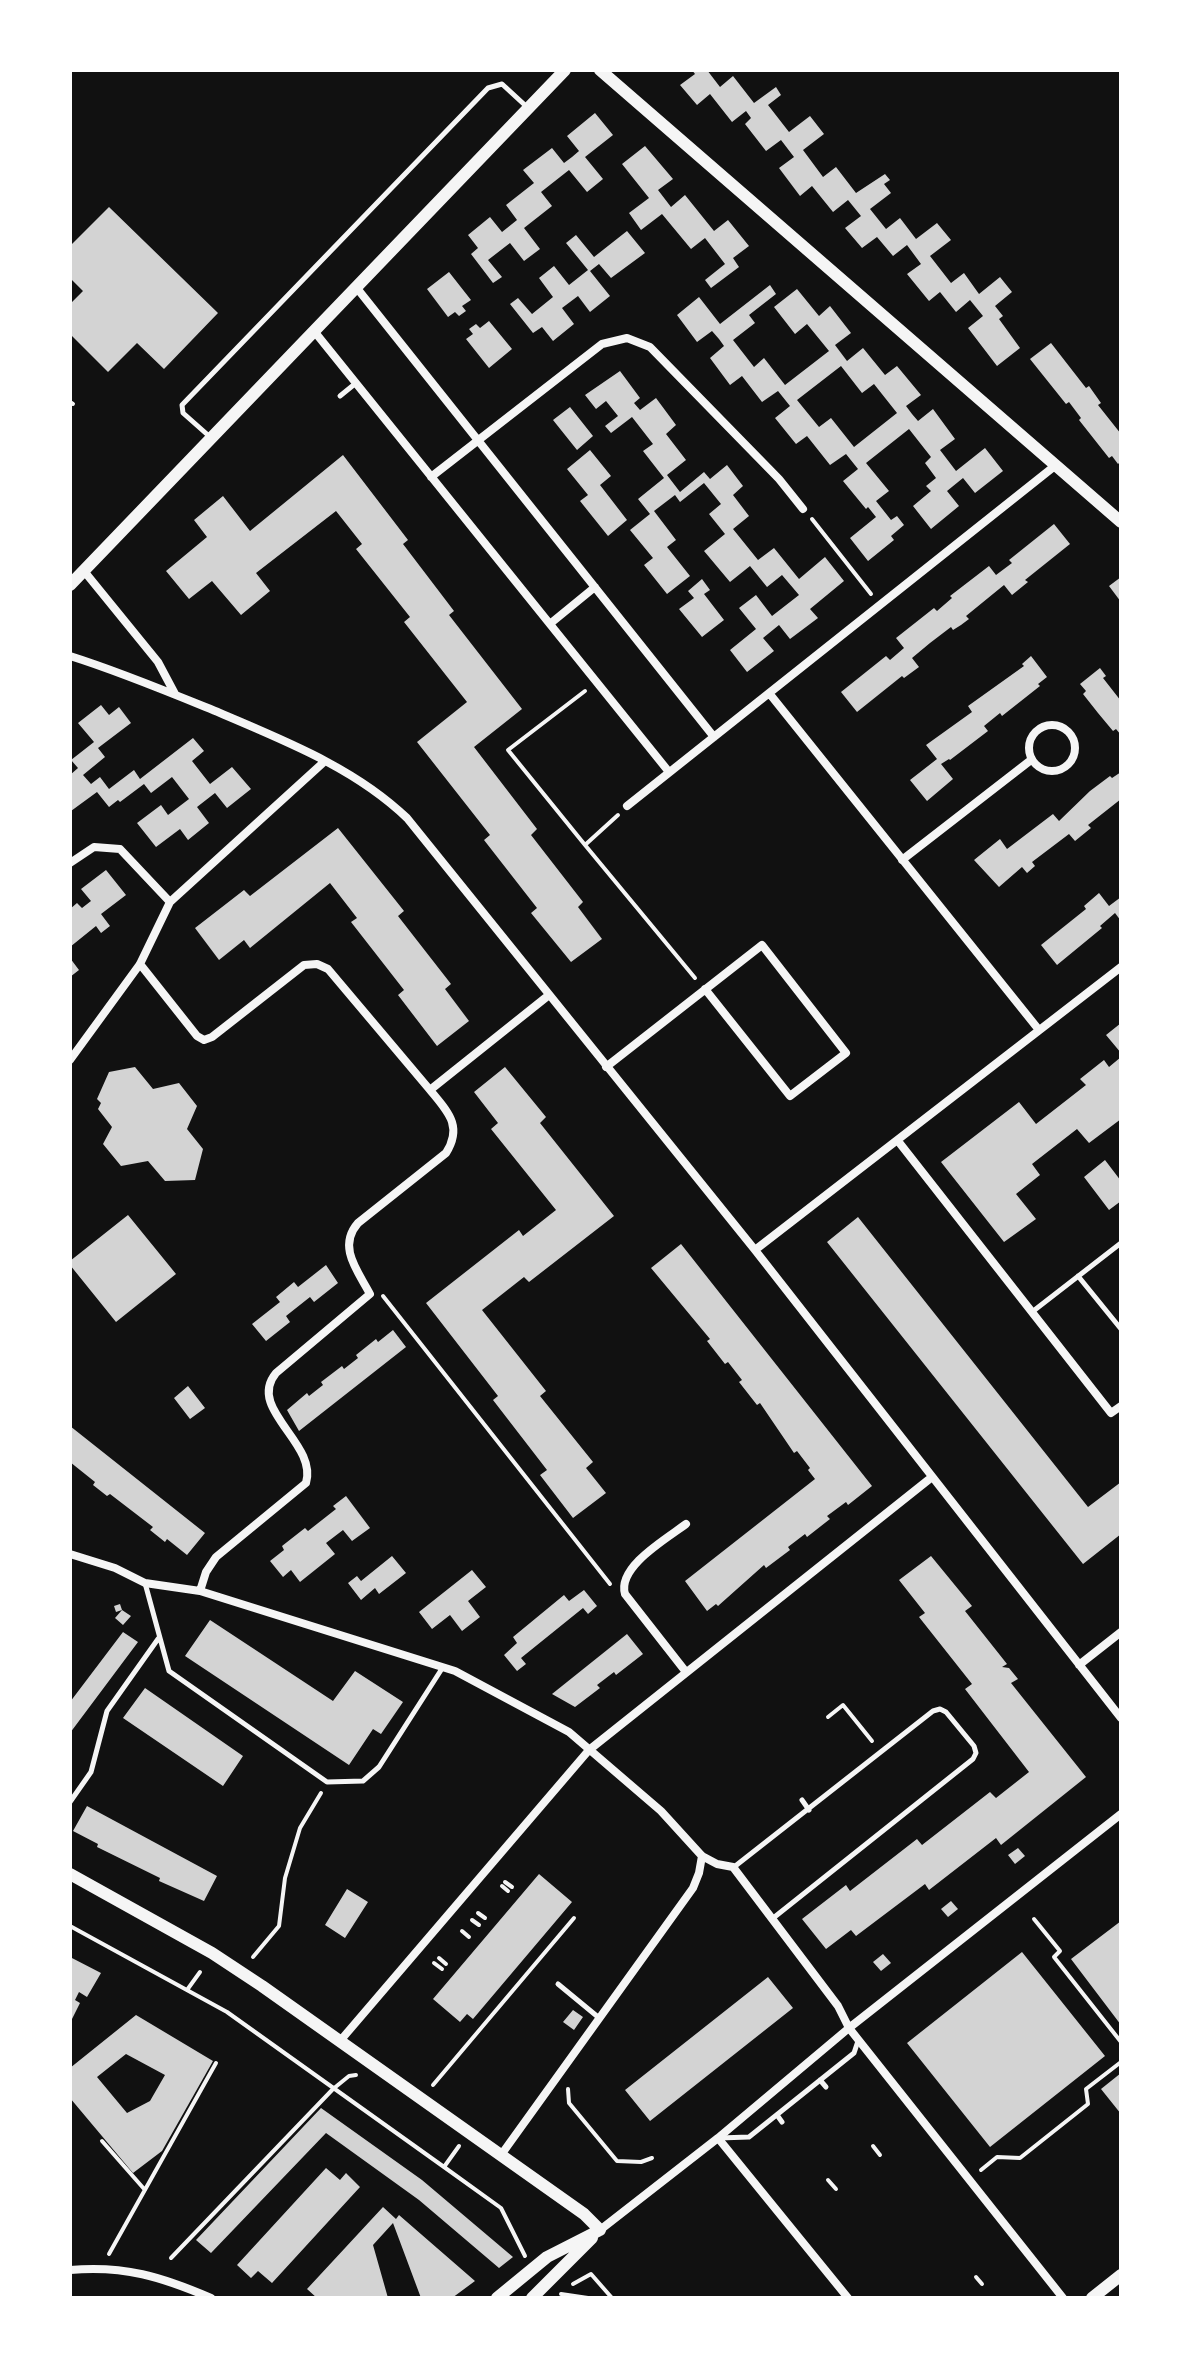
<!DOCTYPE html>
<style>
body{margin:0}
#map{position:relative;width:1191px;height:2368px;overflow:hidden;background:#111;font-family:"Varela Round",sans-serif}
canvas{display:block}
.frame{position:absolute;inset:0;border:72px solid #fff;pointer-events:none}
</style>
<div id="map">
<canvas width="1191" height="2368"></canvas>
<div class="frame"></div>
</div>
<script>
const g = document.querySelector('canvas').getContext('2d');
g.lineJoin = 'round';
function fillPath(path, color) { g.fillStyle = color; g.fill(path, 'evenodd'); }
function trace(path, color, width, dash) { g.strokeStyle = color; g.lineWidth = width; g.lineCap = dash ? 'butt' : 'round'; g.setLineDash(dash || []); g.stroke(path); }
fillPath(new Path2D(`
 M692 70H707L720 87 733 76 754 103 776 87 781 95 768 105 789 132 810 116 824 134 803 150 823 177 836 167 856 193 885 174 890 180 884 184 891 193 870 209 886 229 900 218 916 239 937 223 951 240 930 256 951 283 964 273 979 294 1000 277 1012 292 995 306 1003 316 999 319 1020 348 997 366 968 328 983 316 970 300 956 312 940 292 929 301 907 274 921 264 907 245 893 256 877 237 862 248 845 228 861 216 848 200 833 212 812 186 800 196 779 168 794 157 781 140 766 151 745 124 751 118 746 111 732 122 710 94 697 105 680 85 695 74Z
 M595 113 613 135 585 157 603 179 587 192 569 170 541 192 552 206 524 228 540 249 524 261 510 243 488 260 502 277 493 283 471 254 478 248 468 235 490 217 502 232 517 220 506 205 534 183 523 170 552 148 564 163 572 157 579 151 567 136Z
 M645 146 673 179 658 190 671 207 685 195 714 231 728 220 749 246 733 258 739 267 711 288 705 280 725 264 705 238 691 249 662 214 641 230 629 213 649 198 622 164Z
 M109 207 218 313 164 369 137 343 108 372 70 334V304L83 291 70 278V246Z
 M627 231 645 253 611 278 599 264 590 271 610 296 590 312 578 296 562 308 574 324 553 341 542 327 533 333 510 304 518 298 532 314 553 297 539 278 554 266 569 285 588 270 566 243 576 235 594 257Z
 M449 272 471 300 462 306 466 311 459 316 455 312 448 317 427 289Z
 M770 285 776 294 749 315 755 323 733 340 754 367 764 358 785 385 829 351 807 324 795 334 774 307 797 289 819 316 830 306 851 333 835 345 847 361 863 348 885 375 897 366 921 395 906 406 912 414 918 421 933 409 955 439 940 450 956 471 985 448 1003 471 975 493 963 478 947 491 959 506 931 529 913 506 931 491 926 486 936 478 925 463 931 457 909 429 866 463 889 491 876 501 891 520 897 516 904 525 891 536 894 540 868 561 850 538 876 517 868 507 866 509 843 481 858 469 846 454 830 465 807 436 796 444 775 418 790 406 778 391 762 402 742 376 730 385 710 358 724 346 719 339 712 331 697 342 677 315 699 297 720 324ZM841 366 862 393 874 384 897 413 854 447 831 418 819 427 797 400Z
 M489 321 512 349 489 368 466 339 473 334 469 329 476 324 480 328Z
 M1051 343 1086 388 1089 386 1101 403 1098 405 1121 434V461L1118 464 1112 456 1109 458 1079 420 1081 418 1069 402 1066 404 1030 359Z
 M620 371 640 398 634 403 640 410 656 398 676 425 666 434 686 460 667 475 680 492 704 472 710 479 727 465 743 486 733 495 749 516 733 529 758 560 774 548 799 579 825 557 844 581 810 609 818 618 790 639 779 625 763 638 774 651 747 672 730 650 756 629 739 608 756 595 772 616 799 595 782 575 767 587 750 566 730 582 704 551 725 534 709 514 721 504 704 483 680 502 675 495 654 511 676 540 667 547 690 576 667 594 644 565 653 558 630 530 650 514 638 499 664 478 643 451 653 444 632 417 611 433 605 426 618 416 606 401 596 409 585 395Z
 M570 407 593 436 577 450 553 420Z
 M590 450 611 476 600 485 627 520 608 536 580 501 588 495 567 469Z
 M343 455 408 540 403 544 454 611 449 615 522 709 474 747 537 829 531 835 583 902 578 907 602 939 571 962 531 913 537 908 484 840 490 835 417 742 467 702 404 622 410 617 356 549 362 544 336 511 256 573 270 591 241 615 212 581 189 599 166 571 207 537 194 520 223 496 250 531Z
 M1054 524 1070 544 1025 580 1028 582 1012 595 1004 585 966 616 969 619 961 625 953 630 951 627 930 643 912 658 919 667 904 678 902 676 857 712 841 692 886 656 890 660 904 648 896 638 934 608 937 611 952 598 950 596 989 566 996 575 1012 563 1009 560Z
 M1121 577V602L1109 586Z
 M702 579 710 590 704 594 724 620 702 637 679 609 694 598 688 591Z
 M1031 656 1047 677 1038 684 1040 686 1002 716 1000 713 984 726 988 731 950 760 949 759 941 764 953 779 927 801 910 780 937 759 926 745 972 712 968 706 1024 666 1022 664Z
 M1100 668 1106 676 1103 678 1121 701V735L1116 729 1113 731 1098 713 1083 694 1086 691 1080 684Z
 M101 705 109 715 119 707 131 723 98 748 105 757 83 775 91 784 100 777 109 789 134 770 140 779 193 738 204 751 192 761 210 784 232 767 251 789 227 808 215 793 197 807 209 823 188 840 180 829 156 847 137 823 161 805 168 815 189 799 172 777 151 793 144 784 120 802 118 800 109 807 97 792 71 811 70 775 78 768 71 760 94 742 78 723Z
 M1121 772V799L1088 825 1091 828 1075 841 1069 834 1032 862 1035 866 1027 873 1022 867 999 887 974 860 1000 839 1007 849 1053 814 1059 821 1090 791 1110 776 1112 778Z
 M338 828 404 911 398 916 451 984 445 989 469 1021 437 1046 398 995 404 990 351 922 357 918 330 883 250 948 244 940 219 960 195 928 244 890 250 896Z
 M106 870 126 895 101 914 110 926 101 933 96 926 70 947V909L77 903 82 908 91 901 81 889Z
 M1099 893 1109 906 1121 897V921L1115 913 1100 926 1102 928 1057 965 1041 945 1086 909 1084 906Z
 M70 958 79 970 70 977Z
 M1121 1023V1053L1106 1035Z
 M1121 1057V1119L1089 1143 1077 1129 1032 1164 1040 1175 1016 1194 1036 1219 1004 1242 941 1162 1019 1102 1036 1124 1086 1085 1080 1079 1104 1060 1109 1067Z
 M135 1067 153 1089 179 1083 197 1106 187 1129 203 1149 195 1180 165 1181 148 1161 121 1166 103 1144 112 1127 98 1109 101 1103 97 1099 109 1072Z
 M505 1067 546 1117 540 1123 614 1216 529 1282 524 1277 482 1310 546 1391 540 1396 593 1462 586 1468 606 1493 573 1518 540 1475 547 1470 493 1400 498 1396 426 1303 519 1230 523 1236 556 1210 491 1129 498 1123 474 1092Z
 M1105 1160 1121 1181V1201L1109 1210 1084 1177Z
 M128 1215 176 1274 116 1322 70 1265V1261Z
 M858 1217 1088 1507 1121 1482V1534L1083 1564 827 1242Z
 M681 1244 872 1486 848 1505 846 1502 827 1516 830 1519 807 1537 805 1534 788 1547 790 1550 766 1568 764 1565 718 1606 716 1604 707 1611 685 1581 815 1479 808 1470 810 1468 797 1451 794 1453 760 1403 757 1405 739 1382 742 1380 728 1362 725 1364 707 1341 710 1339 651 1268Z
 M326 1265 338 1283 314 1302 310 1297 286 1316 290 1322 266 1341 252 1324 280 1302 276 1297 294 1282 298 1287Z
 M393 1330 406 1347 299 1431 287 1410 307 1393 309 1396 323 1385 321 1382 342 1366 344 1369 358 1358 356 1355 376 1339 378 1342Z
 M188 1386 205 1408 190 1419 174 1398Z
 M70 1426 205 1533 187 1555 167 1539 165 1542 150 1530 153 1527 110 1494 107 1496 93 1485 95 1482 70 1462Z
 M346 1496 370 1528 352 1541 343 1530 326 1543 335 1554 300 1582 291 1570 283 1577 270 1561 284 1550 282 1546 305 1528 308 1531 336 1509 333 1506Z
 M392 1556 406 1573 379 1594 375 1588 361 1600 348 1583 357 1576 361 1581Z
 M931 1556 972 1606 965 1611 1007 1664 1002 1667 1009 1668 1018 1679 1011 1683 1086 1777 1001 1845 996 1838 929 1890 925 1884 856 1936 851 1930 826 1949 802 1919 846 1885 850 1891 917 1839 922 1845 990 1792 996 1798 1029 1772 965 1689 972 1684 919 1617 925 1613 899 1580Z
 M472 1570 486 1587 468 1601 480 1617 462 1631 450 1615 432 1629 419 1612Z
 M584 1590 597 1606 588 1614 583 1608 521 1658 526 1664 517 1671 504 1655 517 1643 513 1637 564 1595 569 1601Z
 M120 1604 122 1610 131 1616 123 1625 115 1618 122 1610 116 1612 114 1606Z
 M210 1620 333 1701 355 1671 403 1702 381 1734 373 1729 349 1765 185 1656Z
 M123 1632 138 1642 70 1733V1702Z
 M627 1634 643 1654 616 1675 614 1672 597 1685 600 1688 575 1707 552 1694Z
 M145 1688 243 1756 223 1786 123 1718Z
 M87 1806 217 1876 204 1901 159 1881 160 1878 97 1847 98 1844 73 1831Z
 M1018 1848 1025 1856 1015 1864 1008 1855Z
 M539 1874 572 1902 473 2019 467 2014 460 2022 433 1999Z
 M347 1889 368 1902 345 1938 325 1925Z
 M951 1901 958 1909 948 1917 941 1909Z
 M1121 1921V2025L1071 1959Z
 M1022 1952 1105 2056 990 2147 907 2043Z
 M883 1954 891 1963 881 1971 873 1962Z
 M70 1957 101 1973 87 1997 79 1992 75 2000 80 2003 70 2023Z
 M768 1977 793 2008 650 2121 625 2090Z
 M573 2010 583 2017 574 2030 563 2022Z
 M136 2015 213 2061 162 2151 133 2173 70 2098V2068ZM126 2054 165 2075 150 2101 127 2113 97 2077Z
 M1121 2073V2114L1101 2089Z
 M321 2108 422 2180 513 2257 499 2268 419 2200 326 2133 211 2253 196 2240Z
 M326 2168 340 2180 346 2173 360 2187 272 2283 258 2271 251 2278 237 2265Z
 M383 2207 396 2219 399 2215 475 2281 452 2298H421L393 2223 373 2245 388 2298H317L307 2289Z`), '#d3d3d3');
trace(new Path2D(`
 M70 402 73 404
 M812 519 871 594
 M585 691 508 750 585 845 618 815
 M585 845 695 978
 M383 1296 610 1584
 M828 1717 843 1705 872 1741
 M505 1882 512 1887
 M502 1886 508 1891
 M478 1913 485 1918
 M1034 1919 1060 1951 1054 1957 1121 2042
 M472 1920 479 1925
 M70 1926 227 2012 444 2167 501 2208 525 2256
 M462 1931 469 1937
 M253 1957 279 1926 285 1878 300 1828 321 1793
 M439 1958 446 1964
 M434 1963 442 1969
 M187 1990 200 1972
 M433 2085 574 1918
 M568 2089 569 2103 617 2161 641 2162 652 2158
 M102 2141 145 2190
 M873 2146 880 2155
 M444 2167 459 2146
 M981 2170 997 2157 1020 2158 1088 2104 1086 2089 1121 2062
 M828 2180 836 2189
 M109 2254 216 2063
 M171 2258 333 2089 349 2076 356 2075
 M976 2277 982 2284
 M573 2284 591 2274 612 2298
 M561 2294 588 2298`), '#f5f5f5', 4);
trace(new Path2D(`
 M340 396 356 383
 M209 436 183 413 182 405 488 88 502 84 527 107
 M1078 1276 1121 1329
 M1032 1312 1121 1243
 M145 1583 169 1671 327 1782 363 1781 379 1767 443 1667
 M802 1800 809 1810
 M70 1802 91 1772 107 1711 158 1639
 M734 1867 933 1711 940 1709 946 1712 974 1746 976 1753 973 1759 772 1919
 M558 1984 598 2017
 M820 2080 826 2087
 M777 2115 782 2122
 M719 2138 749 2137 854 2053 858 2041`), '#f5f5f5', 5);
trace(new Path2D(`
 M356 287 714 737
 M314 331 669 772
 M431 477 602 344 627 338 650 347 779 479 803 509
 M84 571 158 662 175 694
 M551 623 595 587
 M70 656C121 672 171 693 220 713 285 741 355 768 407 818L755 1250 1121 1718
 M769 693 1039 1030
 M1029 748a23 23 0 1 1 46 0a23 23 0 1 1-46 0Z
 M627 806 1056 465
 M902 860 1031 760
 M70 863 94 847 120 849 170 902
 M140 964 197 1036 204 1040 212 1037 304 965 317 964 328 969 430 1090 549 995
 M70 1060 140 964 170 902 325 761
 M606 1067 762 945 846 1053 790 1096 705 989
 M898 1141 1111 1413 1121 1406
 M755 1250 1121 967
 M686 1524C666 1539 617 1567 625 1594L686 1672
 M70 1554 115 1568 145 1583 200 1591 455 1671 569 1732 661 1811 702 1856 717 1864 733 1867 838 2006 849 2028 1063 2298
 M200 1591 206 1572 216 1557 306 1483C318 1443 246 1409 276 1373L370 1294C358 1271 337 1247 358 1223L446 1153C463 1126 448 1112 430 1090
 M1079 1665 1121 1632
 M340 2041 589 1750 932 1477
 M718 2138 848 2298
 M501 2155 693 1888 699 1873 702 1856
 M600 2230 718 2138 849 2028 1121 1814
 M70 2270C124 2265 162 2277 211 2298`), '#f5f5f5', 8);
trace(new Path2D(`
 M600 70 1121 522
 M70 585 565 70
 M70 1874 212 1953 262 1986 584 2214 600 2230
 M497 2298 547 2257 600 2230
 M532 2298 592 2238
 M1092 2298 1121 2275`), '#f5f5f5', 12);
</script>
